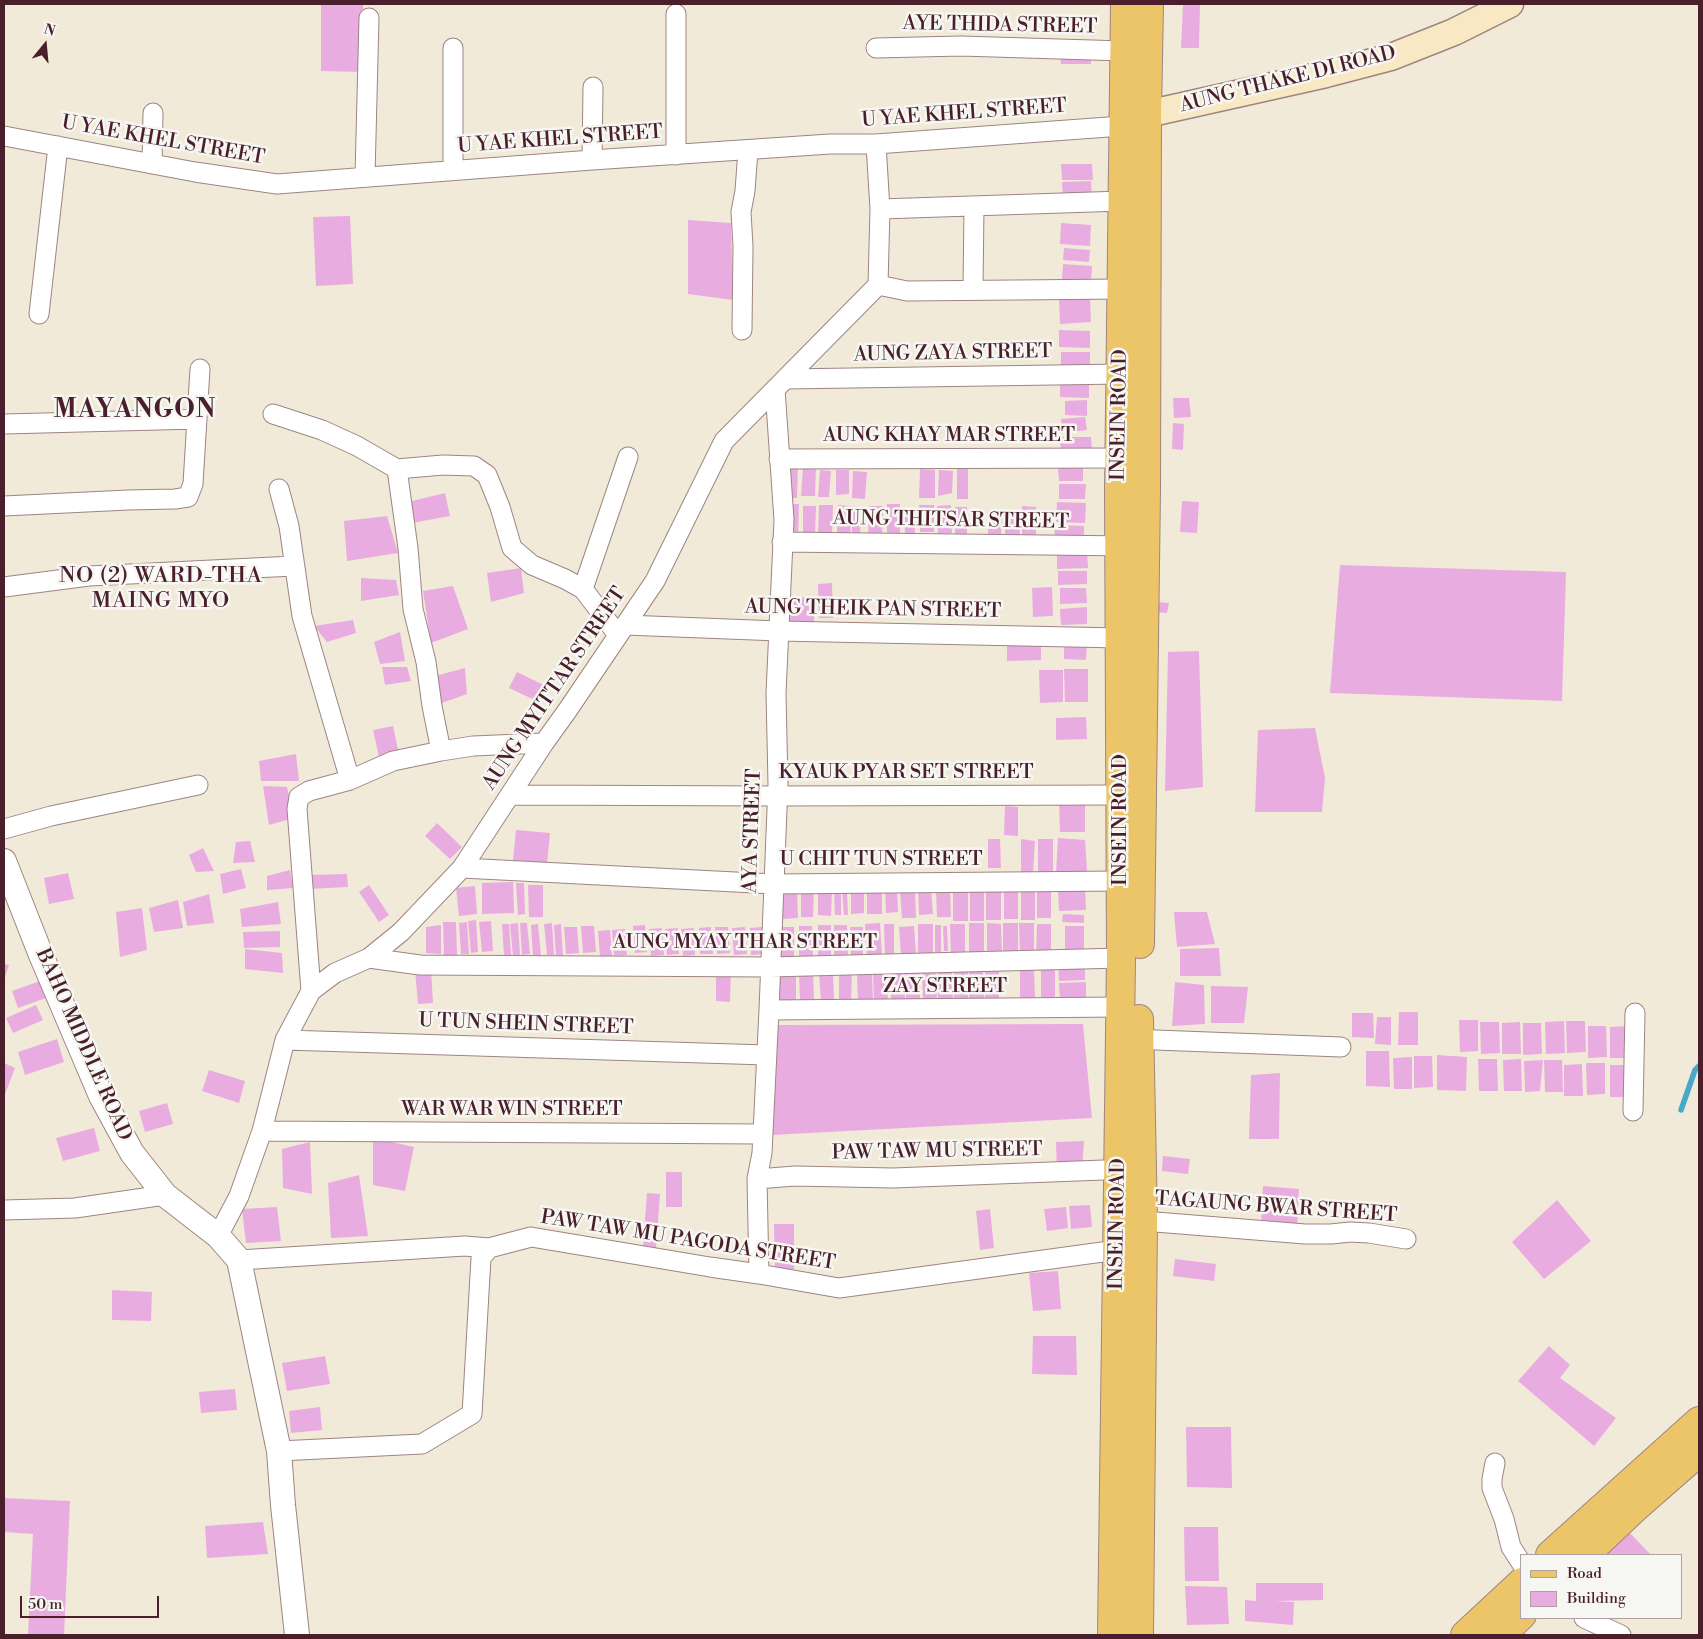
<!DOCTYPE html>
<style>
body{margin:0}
#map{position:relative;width:1703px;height:1639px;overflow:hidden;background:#f2ead8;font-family:"Libre Bodoni",serif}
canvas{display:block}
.frame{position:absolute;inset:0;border:5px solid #4a1f2b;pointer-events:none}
.legend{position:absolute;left:1520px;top:1554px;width:162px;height:65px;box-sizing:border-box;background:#f6f6f2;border:1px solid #b1a0a2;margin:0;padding:6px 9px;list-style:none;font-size:15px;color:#4a1f2b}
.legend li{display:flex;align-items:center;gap:10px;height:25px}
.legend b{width:25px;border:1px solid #b1a0a2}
.north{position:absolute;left:20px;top:20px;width:50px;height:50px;-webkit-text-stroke:4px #f6f6f2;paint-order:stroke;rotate:17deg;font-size:14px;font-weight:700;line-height:20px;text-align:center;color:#4a1f2b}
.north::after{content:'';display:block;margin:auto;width:18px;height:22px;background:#4a1f2b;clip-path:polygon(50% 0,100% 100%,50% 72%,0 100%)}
.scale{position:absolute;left:20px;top:1596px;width:139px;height:22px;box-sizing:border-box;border:2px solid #4a1f2b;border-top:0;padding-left:6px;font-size:15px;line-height:18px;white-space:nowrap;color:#4a1f2b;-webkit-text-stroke:4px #f6f6f2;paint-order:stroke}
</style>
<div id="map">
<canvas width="1703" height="1639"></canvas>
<div class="frame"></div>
<ul class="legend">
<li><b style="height:6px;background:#edc569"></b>Road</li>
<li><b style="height:14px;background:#e9ace1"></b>Building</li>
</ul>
<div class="north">N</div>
<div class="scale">50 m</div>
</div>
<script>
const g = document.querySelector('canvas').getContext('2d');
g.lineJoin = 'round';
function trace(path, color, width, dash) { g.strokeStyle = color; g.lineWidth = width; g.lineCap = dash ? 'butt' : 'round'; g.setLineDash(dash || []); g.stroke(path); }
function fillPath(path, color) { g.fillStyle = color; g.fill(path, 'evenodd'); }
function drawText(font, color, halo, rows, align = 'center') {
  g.font = font + ' "Libre Bodoni",serif'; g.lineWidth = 5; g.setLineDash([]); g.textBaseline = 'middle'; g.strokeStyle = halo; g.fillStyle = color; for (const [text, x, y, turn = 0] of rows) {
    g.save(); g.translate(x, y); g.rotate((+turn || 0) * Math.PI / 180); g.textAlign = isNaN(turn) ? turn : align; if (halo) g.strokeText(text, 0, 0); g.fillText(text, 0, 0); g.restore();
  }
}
trace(new Path2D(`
 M1681 1110 1695 1070 1699 1066`), '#49a7c8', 5.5);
fillPath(new Path2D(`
 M321 4H363V72L321 71Z
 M1183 4H1200L1199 48H1181Z
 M1059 50 1091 51V64H1061Z
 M1061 164H1092L1093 180H1062Z
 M1091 181 1092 199 1063 200 1062 182Z
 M350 216 353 284 316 286 313 217Z
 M688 220 731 223 733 300 688 294Z
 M1061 223 1091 225 1090 246 1060 244Z
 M1064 248 1090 250 1089 262 1063 260Z
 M1063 264 1092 266 1091 282 1062 280Z
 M1090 297 1091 322 1060 324 1059 298Z
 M1059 330 1090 331V348L1059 347Z
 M1061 352H1090V366H1061Z
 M1060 382H1089V398L1060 397Z
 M1173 398H1189L1191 417 1174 418Z
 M1087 400V416L1065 415V401Z
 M1085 417 1087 430 1063 433 1061 419Z
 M1173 423 1184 424 1183 450 1172 449Z
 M1060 437H1091L1092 451 1061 452Z
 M786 467H798L797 498H786Z
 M1083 467V481H1059L1058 468Z
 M803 468H816L815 496H801Z
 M968 468V499H957V469Z
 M920 469 935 470V498H919Z
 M820 470 831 471 829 497H818Z
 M836 470H849V494L836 495Z
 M939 470 953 471 952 493 938 496Z
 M853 471 867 472 865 499 852 498Z
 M1059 484H1086L1085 499H1059Z
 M445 493 450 516 412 523 408 502Z
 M1182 501 1199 502 1197 533 1180 532Z
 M1057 502 1086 503 1085 523 1056 522Z
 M787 504H799L798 539 786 538Z
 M887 504H900V535L887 534Z
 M819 505H833L832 535H818Z
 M838 505 861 507 860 536 852 535V516L850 535 837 534Z
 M919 505H934V532H920Z
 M951 505 952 533 938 534 937 506Z
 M803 506H816L815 536H803Z
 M869 506H883L882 538H868Z
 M1022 506 1036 507V537L1022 538Z
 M955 507H967V536H955Z
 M904 508H914L915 535H905Z
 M1005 510H1019L1020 537 1005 538Z
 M988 512H1002L1001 537H988Z
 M387 516 398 553 347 561 344 521Z
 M1055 525 1084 526V541L1054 540Z
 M1057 550H1087L1088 568 1057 569Z
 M1340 565 1566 572 1562 701 1330 693Z
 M521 568 524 593 491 602 487 573Z
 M1058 571H1087V584L1058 585Z
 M361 578 396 580 399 595 361 601Z
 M832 583 833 618H819L818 584Z
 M453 586 468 629 431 643 423 591Z
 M1052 587 1053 616 1033 617 1032 588Z
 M1060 588H1086L1087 603 1060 604Z
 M814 597V623L787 624 786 598Z
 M1157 602 1169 603 1167 613 1155 612Z
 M1087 607V624L1061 625 1060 609Z
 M353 620 356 633 327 642 314 626Z
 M400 632 405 661 380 664 374 642Z
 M1064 640 1087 641 1086 660 1064 659Z
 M1007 641H1041V660L1007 661Z
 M1199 651 1203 787 1165 791 1168 652Z
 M382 667H407L411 681 385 685Z
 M465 668 467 694 439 704 435 676Z
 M1064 669H1088V702H1065Z
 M1039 670H1063V702L1040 703Z
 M517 672 548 687 541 703 509 688Z
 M1086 717 1087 739 1056 740V718Z
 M393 726 399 754 379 757 373 730Z
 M1315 728 1325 778 1322 812H1255L1258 730Z
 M296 754 299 781H261L259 761Z
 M263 786 287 787 294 818 269 825Z
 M1059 803H1085V832H1060Z
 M1005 806 1018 807V836L1004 835Z
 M437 823 462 847 450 859 425 836Z
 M516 830 550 833 547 864 513 861Z
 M1058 838 1085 840 1087 871 1056 873Z
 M988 839H1000L1001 868H988Z
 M1021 839 1035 841 1033 873 1021 872Z
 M1038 839H1053V876L1038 875Z
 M250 841 255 862 233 863 236 842Z
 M203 848 214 871 196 872 189 855Z
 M241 869 246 888 223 894 220 874Z
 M290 870 293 888 267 890V876Z
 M68 873 74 899 49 904 44 878Z
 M347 874 348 887 308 889V875Z
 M513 882 514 913 482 914V883Z
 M516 883H524L525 914 518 915Z
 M369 885 389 915 379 922 359 892Z
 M528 885H543V917H529Z
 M475 886 477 914 459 916 456 888Z
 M781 886H797L798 918 782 919Z
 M801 886H814L813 917H801Z
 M1037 886 1051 887V918H1037Z
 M1004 887H1018V919H1004Z
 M818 888 832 889 831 916 818 915Z
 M867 888H882V914H867Z
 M897 888 898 912 886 913 885 889Z
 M950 888 951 917H937L936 889Z
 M986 888H1001V920H986Z
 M1021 888H1035V920H1021Z
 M1085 888 1086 910 1059 911 1058 889Z
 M834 889H841V915H835Z
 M842 889H847L848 915H844Z
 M851 889H864V913L851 914Z
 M918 889H931L933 914 919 915Z
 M953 889H968V921H953Z
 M970 889H984V921H970Z
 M915 890 916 918H902L900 891Z
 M209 894 214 923 187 926 183 902Z
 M178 900 183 928 154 932 149 908Z
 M278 902 281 924 242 927 240 909Z
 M142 908 147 950 120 957 116 912Z
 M1174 912H1207L1215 944 1177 947Z
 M1063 914 1084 915V923L1062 922Z
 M476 920 478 952 471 953 468 921Z
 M491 921 493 951 482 952 479 922Z
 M443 922H456L457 955H444Z
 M467 922 469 954H461L459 923Z
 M518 923 520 955 513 956 510 924Z
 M520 923H527L530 954 522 955Z
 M552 923 554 955H547L544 924Z
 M880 923 882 956H867L865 924Z
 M969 923H984V955L969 956Z
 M987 923 1001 924 1002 955H987Z
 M1003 923H1018V955H1003Z
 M1019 923H1034V955H1020Z
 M502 924H509L511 955 504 956Z
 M538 924 541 956 533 957 531 925Z
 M561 924 563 956H556L554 925Z
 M884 924H894V956H885Z
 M918 924H933V956H918Z
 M950 924H965V956L951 957Z
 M1037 924H1051V956H1036Z
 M441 925V954L426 953V927Z
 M645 925 647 952 635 953 633 926Z
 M818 925H831V957H818Z
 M834 925H847L848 956H834Z
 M935 925H941V952H935Z
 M581 926H594L596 952 583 953Z
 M799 926H812L813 957H799Z
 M914 926 916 954 901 955 899 927Z
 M943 926H947L948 951H944Z
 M1065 926H1084V949H1065Z
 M564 927H577L579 953 566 954Z
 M711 927 713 954H700L699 928Z
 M715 927H728L730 953 717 954Z
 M745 927 747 954 734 955 732 928Z
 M762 927 764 954 751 955 750 928Z
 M780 927H794V959H779Z
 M850 927H863V957H851Z
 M662 928 664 955 651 956 649 929Z
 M678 928 679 954 667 955 665 929Z
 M694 928 695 955 683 956 681 929Z
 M625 929 627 955 614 956 612 930Z
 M610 930 612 956 600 957 598 931Z
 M280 931V947L244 948 243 932Z
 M1219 948 1221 976H1180V949Z
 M245 949 282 953 283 973 245 969Z
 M1085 962V980L1059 981 1058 963Z
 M4 964 9 965 4 980Z
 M1041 968H1055V997H1041Z
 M1020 969H1034L1035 998H1020Z
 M415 970H431L433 1003 418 1004Z
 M999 970V999H985V971Z
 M833 971 834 1001 821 1002 819 972Z
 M952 971 953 1000H938V972Z
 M968 971V1000H954V972Z
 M969 971H983L984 1000H969Z
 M716 972H731L730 1002 716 1001Z
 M936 972 937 1001 923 1002 922 973Z
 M780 973H796V1003L780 1004Z
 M799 973H813L814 1002H800Z
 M839 973H852L851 1001H839Z
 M873 973H887L888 1002H874Z
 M891 973H905V1001L891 1002Z
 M906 973H920V1002H906Z
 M872 974 873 1001 858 1002 857 975Z
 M40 981 46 998 18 1008 12 991Z
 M1086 982V1002H1060L1059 983Z
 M1175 982 1204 985 1205 1024 1172 1026Z
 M1211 986 1248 987 1244 1023H1211Z
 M36 1005 43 1020 13 1033 6 1018Z
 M1399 1012H1418V1045H1398Z
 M1352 1013H1373L1374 1038 1352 1037Z
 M1377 1017H1391V1045L1375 1044Z
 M1459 1020H1478V1051L1460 1052Z
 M1564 1021 1565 1053 1546 1054 1545 1022Z
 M1566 1021H1585L1586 1052 1567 1053Z
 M1480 1022H1499L1500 1053 1481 1054Z
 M1520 1022 1521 1054H1502V1023Z
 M1523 1023H1541L1542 1054 1523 1055Z
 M1083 1024 1092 1118 772 1135 775 1025Z
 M1588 1026H1606L1607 1057 1588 1058Z
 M1629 1026V1058H1610V1027Z
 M57 1039 64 1062 25 1075 18 1052Z
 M1366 1051H1389L1390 1087 1366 1086Z
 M1437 1055 1467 1057 1466 1091 1437 1090Z
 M1414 1056H1432L1433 1087 1414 1088Z
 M1412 1057V1089H1394L1393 1058Z
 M1478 1059H1497L1498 1091H1479Z
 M1521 1059 1522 1091H1504L1503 1060Z
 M1543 1060 1540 1091 1525 1092 1524 1061Z
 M1544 1060H1562L1563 1092H1545Z
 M4 1063 15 1068 4 1097Z
 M1586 1063H1605V1094L1587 1095Z
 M1582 1064 1583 1096H1564V1065Z
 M1610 1065H1628L1629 1097H1610Z
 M209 1070 245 1081 239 1103 202 1091Z
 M1280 1073 1279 1139H1249L1251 1075Z
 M167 1103 173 1124 145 1132 139 1111Z
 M94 1128 100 1151 63 1161 56 1138Z
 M373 1138 414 1147 405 1191 373 1185Z
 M1084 1141 1082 1170 1057 1171 1056 1142Z
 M310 1142 312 1194 283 1188 282 1149Z
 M1163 1156 1190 1159 1188 1174 1162 1171Z
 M666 1172H682V1207H666Z
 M359 1175 368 1236 331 1238 328 1183Z
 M1263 1186 1299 1189 1297 1229 1261 1227Z
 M647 1193 660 1194 656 1249 643 1248Z
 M1557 1200 1591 1241 1544 1279 1512 1242Z
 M1090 1205 1092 1227 1071 1229 1069 1206Z
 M277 1207 281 1241 246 1243 242 1209Z
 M1066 1207 1068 1228 1047 1231 1044 1209Z
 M990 1209 994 1248 980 1250 976 1211Z
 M774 1224H794V1269H775Z
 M1175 1259 1216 1264 1214 1281 1173 1276Z
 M1058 1271 1061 1309 1033 1311 1029 1273Z
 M112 1290 152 1292 151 1321 112 1320Z
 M1033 1336H1076L1077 1375 1032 1374Z
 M1549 1346 1570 1365 1560 1378 1616 1418 1594 1446 1518 1381Z
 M325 1356 330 1384 287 1391 282 1363Z
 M235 1389 237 1410 201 1413 199 1392Z
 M320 1407 322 1430 291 1433 289 1411Z
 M1186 1427H1231L1232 1488 1187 1487Z
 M4 1498 70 1501 64 1635H28L33 1534 4 1532Z
 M263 1522 268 1554 207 1558 205 1526Z
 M1184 1527H1218L1219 1581H1185Z
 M1630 1533 1651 1555H1606Z
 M1256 1583H1323V1600L1275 1601 1294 1602 1293 1625 1245 1621V1600L1256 1601Z
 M1185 1586 1227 1587 1229 1624 1187 1625Z`), '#e9ace1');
const minor = new Path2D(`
 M453 48V170
 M876 48 961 46 1124 51
 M4 136 195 172 277 184 592 160 830 144H876L1122 126
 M676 155V14
 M592 160 593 87
 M152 164 153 113
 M365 176 369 18
 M880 209 1123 201
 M878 285 907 291 1122 289
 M973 290 974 206
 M39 314 58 146
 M742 330 743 246 741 212 745 191 748 150
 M785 379 1121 374
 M273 414 322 430 357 446 397 469 443 465 474 466 487 475 500 507 512 548 532 565 565 579 583 589 618 635
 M4 424 197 419
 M779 459 1120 458
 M397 469 408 548 413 609 426 662 432 706 441 751
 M279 489 289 526 302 616 350 780
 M4 506 128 500 175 499 188 497 193 484 200 369
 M782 542 1131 546
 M4 587 89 576 294 566
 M583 589 628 457
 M625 625 779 631 1120 638
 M511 795 778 796 1121 795
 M4 829 51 816 198 785
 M462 868 774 884 1121 881
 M369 958 420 965 770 967 1121 958
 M311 991 297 809 299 797 309 791 350 780 393 761 441 751 473 746 544 743
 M769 1010 1121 1007
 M1129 1039 1341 1047
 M285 1040 766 1055
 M1633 1111 1635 1013
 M262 1131 762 1134
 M757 1179 795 1176 893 1178 1130 1169
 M4 1210 75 1208 165 1195
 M1143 1221 1305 1234H1331L1350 1232 1369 1233 1406 1239
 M218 1236 239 1196 262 1131 285 1040 311 991 335 973 369 958 401 932 462 868 544 743 567 711 655 581 724 441 878 285 880 209 876 144
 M239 1260 465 1246 489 1248
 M759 1274 757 1179 762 1153 769 1010 778 784 776 693 784 520 775 389
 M279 1451 422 1444 472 1414 481 1258 489 1248 531 1237 710 1267 759 1274 839 1288 1117 1250
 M1495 1463 1492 1479V1488L1504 1519 1511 1547 1522 1564
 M1584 1618 1621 1635`);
const tertiary = new Path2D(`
 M4 861 41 955 101 1096 132 1153 165 1195 218 1236 239 1260 279 1451 283 1505 297 1635`);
const secondary = new Path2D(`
 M1147 114 1326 74 1391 57 1454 32 1510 4`);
const primary = new Path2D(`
 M1140 944 1146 490 1147 114 1149 4
 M1550 1555 1699 1421
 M1585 1555 1635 1508 1699 1452
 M1112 1635 1121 958 1119 489 1125 4
 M1139 1635 1143 1221 1139 1019
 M1465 1635 1522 1582
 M1501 1635 1522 1615`);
trace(minor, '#9e8482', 21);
trace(tertiary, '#9e8482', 26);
trace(secondary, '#9e8482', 29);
trace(primary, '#9e8482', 30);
trace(minor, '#fff', 19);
trace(tertiary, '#fff', 24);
trace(secondary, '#f8e8c3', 26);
trace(primary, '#edc569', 28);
drawText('20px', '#4a1f2b', '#f6f6f2', [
 ["AYE THIDA STREET",1000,26,1],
 ["AUNG THAKE DI ROAD",1288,80,-14],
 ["U YAE KHEL STREET",964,114,-4],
 ["U YAE KHEL STREET",560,140,-4],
 ["U YAE KHEL STREET",163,141,10],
 ["AUNG ZAYA STREET",953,354,-1],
 ["INSEIN ROAD",1120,415,-89],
 ["AUNG KHAY MAR STREET",949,436],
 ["AUNG THITSAR STREET",951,521,1],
 ["AUNG THEIK PAN STREET",873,610,1],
 ["AUNG MYITTAR STREET",555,689,-56],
 ["KYAUK PYAR SET STREET",906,773],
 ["INSEIN ROAD",1121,820,-90],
 ["AYA STREET",753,831,-88],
 ["U CHIT TUN STREET",881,860],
 ["AUNG MYAY THAR STREET",745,943],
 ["ZAY STREET",945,987],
 ["U TUN SHEIN STREET",526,1025,2],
 ["BAHO MIDDLE ROAD",83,1045,66],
 ["WAR WAR WIN STREET",512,1110],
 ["PAW TAW MU STREET",937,1152,-1],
 ["TAGAUNG BWAR STREET",1276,1208,4],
 ["INSEIN ROAD",1118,1224,-89],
 ["PAW TAW MU PAGODA STREET",688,1241,9]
]);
g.letterSpacing = '1px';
drawText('22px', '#4a1f2b', '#f6f6f2', [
 ["NO (2) WARD-THA",161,577],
 ["MAING MYO",161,602]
]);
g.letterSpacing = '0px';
g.letterSpacing = '1px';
drawText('bold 25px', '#4a1f2b', '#f6f6f2', [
 ["MAYANGON",135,411]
]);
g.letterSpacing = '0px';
</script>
